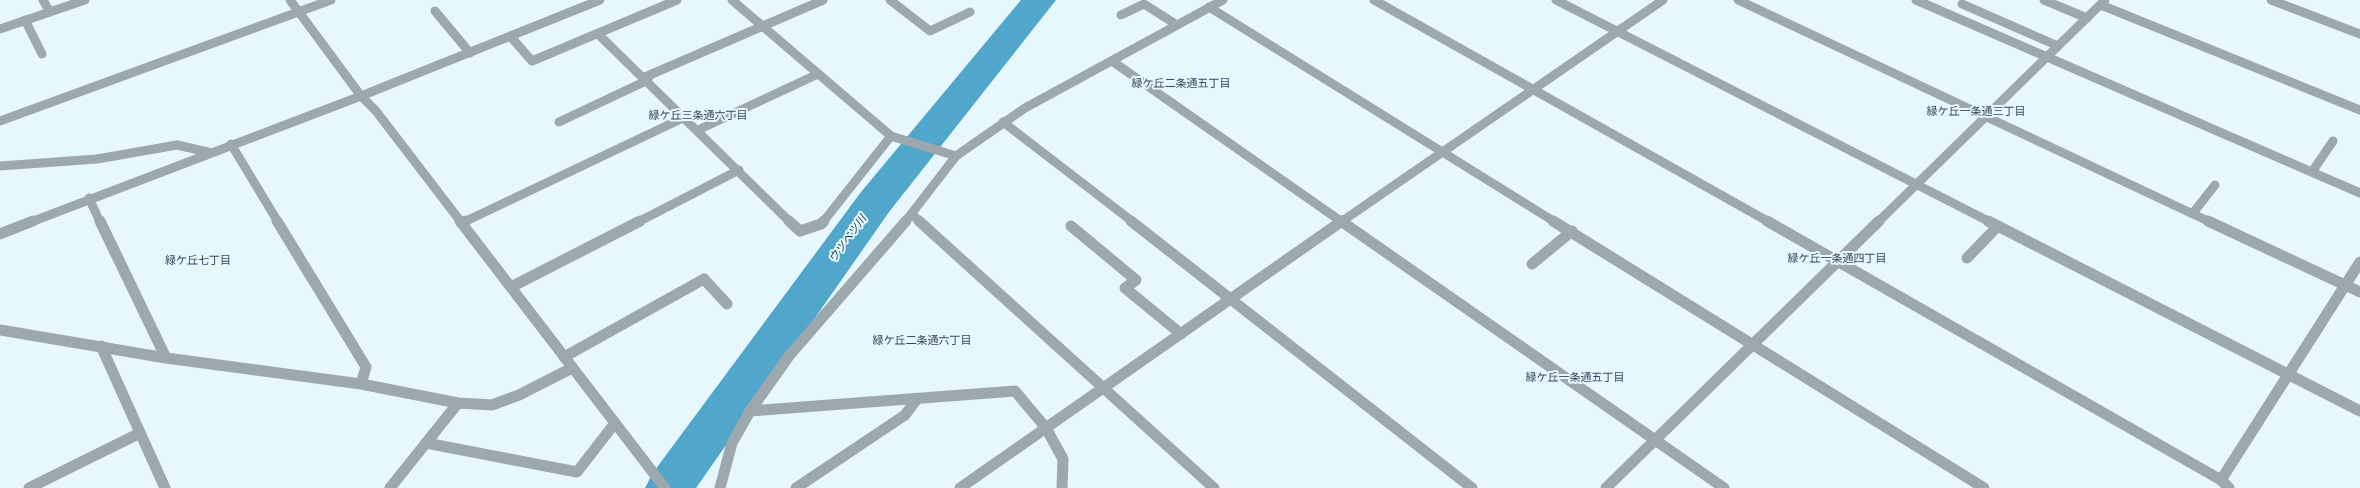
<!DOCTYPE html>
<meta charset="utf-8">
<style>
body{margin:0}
canvas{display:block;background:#e6f7fe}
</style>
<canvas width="2360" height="488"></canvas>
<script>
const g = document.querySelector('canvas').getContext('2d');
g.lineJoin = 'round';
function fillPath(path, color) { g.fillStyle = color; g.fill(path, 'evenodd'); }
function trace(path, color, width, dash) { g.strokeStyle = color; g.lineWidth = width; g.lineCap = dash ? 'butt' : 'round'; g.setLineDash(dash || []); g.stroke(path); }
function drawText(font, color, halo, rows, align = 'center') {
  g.font = font + ' Helvetica,"Noto Sans JP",sans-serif'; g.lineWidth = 4; g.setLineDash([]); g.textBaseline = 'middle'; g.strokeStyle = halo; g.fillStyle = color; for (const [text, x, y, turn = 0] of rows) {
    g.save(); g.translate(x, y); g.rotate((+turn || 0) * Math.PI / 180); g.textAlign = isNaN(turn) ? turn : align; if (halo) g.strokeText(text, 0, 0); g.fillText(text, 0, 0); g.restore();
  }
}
fillPath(new Path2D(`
 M1021 0H1056L889 212 696 488H645L652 474 861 192Z`), '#50a7cb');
trace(new Path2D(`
 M890 0 930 31 970 12
 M2044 0 2087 18
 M1962 4 2058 46
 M435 11 470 53
 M1121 15 1144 4 1177 25
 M25 20 42 54
 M559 122 648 80
 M698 130 818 74
 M2312 172 2333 141
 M2193 213 2215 185
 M823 222 891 136`), '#9ca8ad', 9);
trace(new Path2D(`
 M1071 226 1136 280 1125 288 1181 334
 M800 231 821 224 824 221
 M1967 258 1997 227
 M1532 264 1572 231
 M564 357 704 279 727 304
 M426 443 577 472 615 423
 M720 488 732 443 750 411
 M796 488 905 415 917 399`), '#9ca8ad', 11);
trace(new Path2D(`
 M43 0 50 12
 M290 0 361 96 376 111 461 222
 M732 0 891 136 956 156
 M1374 0 1769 222
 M1556 0 1990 222
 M1738 0 2210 222
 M1916 0 2360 193
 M2271 0 2360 34
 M2101 5 2360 110
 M1209 7 1555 222
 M0 29 85 0
 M598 34 790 222
 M511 37 532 61 677 0
 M1112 61 1342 222
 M645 77 823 0
 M0 121 331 0
 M1003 122 1133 222
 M231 144 278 222
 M0 166 97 159 177 145 208 152
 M89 198 100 222
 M912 214 920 222
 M464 222 685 117
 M638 222 739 170
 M905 222 956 156 1025 108 1223 0
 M1341 222 1663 0
 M1878 222 2105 0`), '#9ca8ad', 9);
trace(new Path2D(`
 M100 221 166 358
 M277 221 366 367 361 384
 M460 221 665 488
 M789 221 800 231
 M919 221 1214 488
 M1131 221 1472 488
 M1341 221 1724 488
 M1553 221 1984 488
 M1767 221 2221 480 2229 488
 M1988 221 2360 411
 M2208 221 2360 292
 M461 223 466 221
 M511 287 640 221
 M0 330 166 358 361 384 458 403 492 405 519 395 572 368
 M101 346 165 488
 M750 411 789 356 906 221
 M750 411 1015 391 1046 428 1063 459 1062 488
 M2221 480 2360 262
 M29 488 140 433
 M390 488 458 403
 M960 488 1342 221
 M1606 488 1879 221`), '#9ca8ad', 11);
trace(new Path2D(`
 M31 222 361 96 600 0`), '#9ca8ad', 9);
trace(new Path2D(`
 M0 234 33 221`), '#9ca8ad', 11);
drawText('11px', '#354c56', '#e6f7fe', [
 ["緑ケ丘二条通五丁目",1181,84],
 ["緑ケ丘一条通三丁目",1976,112],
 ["緑ケ丘三条通六丁目",698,116],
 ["緑ケ丘一条通四丁目",1837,259],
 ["緑ケ丘七丁目",198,261],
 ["緑ケ丘二条通六丁目",922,341],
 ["緑ケ丘一条通五丁目",1575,378]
]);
drawText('italic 11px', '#073040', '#e6f7fe', [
 ["ウツベツ川",848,239,-54]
]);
</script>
